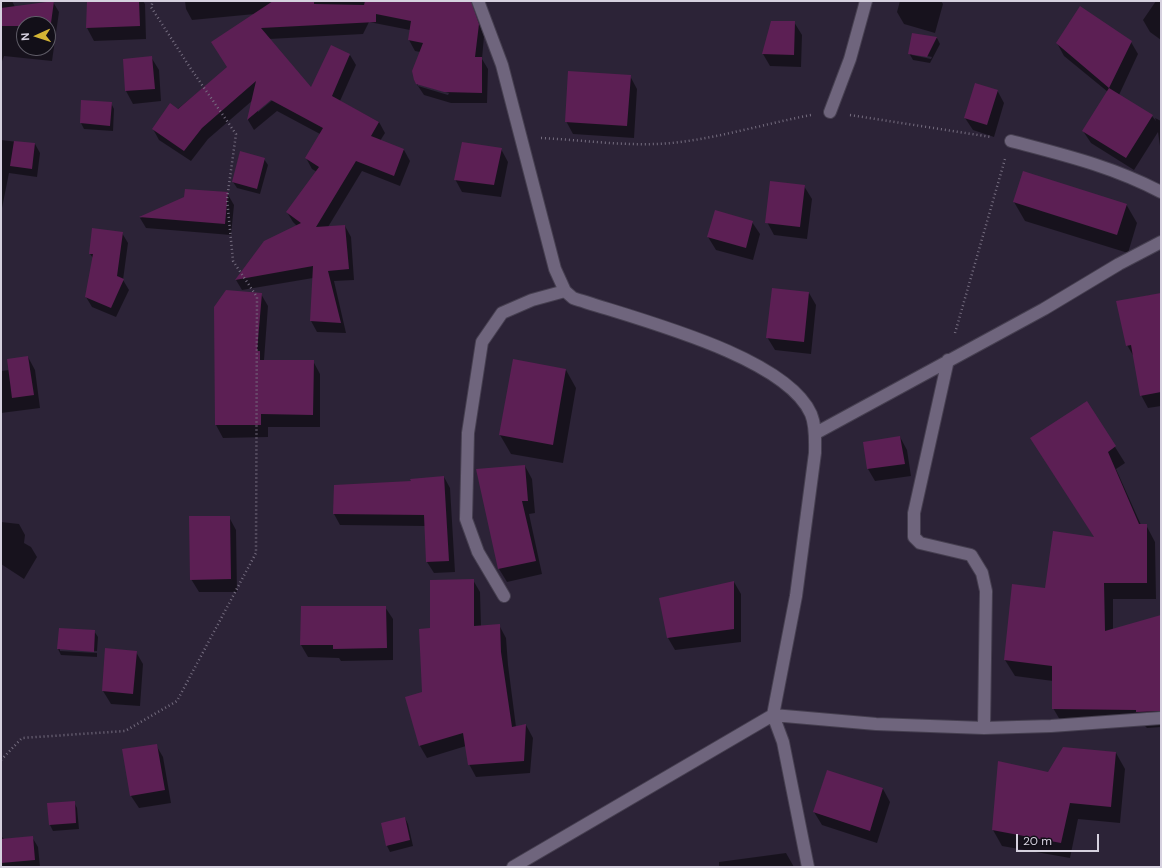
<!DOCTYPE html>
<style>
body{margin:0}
#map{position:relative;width:1162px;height:868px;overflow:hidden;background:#2c2337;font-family:"DM Sans",sans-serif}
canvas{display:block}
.frame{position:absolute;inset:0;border:2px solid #d6d1df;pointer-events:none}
.north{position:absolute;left:16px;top:16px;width:40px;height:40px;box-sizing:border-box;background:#120f18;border:1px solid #605d68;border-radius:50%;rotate:267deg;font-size:11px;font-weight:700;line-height:16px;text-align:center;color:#d6d1df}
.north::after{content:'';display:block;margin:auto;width:14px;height:18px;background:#d4b535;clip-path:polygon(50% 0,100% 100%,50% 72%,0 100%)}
.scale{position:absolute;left:1016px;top:834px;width:83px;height:18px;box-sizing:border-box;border:2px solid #d6d1df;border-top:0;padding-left:5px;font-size:12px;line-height:14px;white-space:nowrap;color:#d6d1df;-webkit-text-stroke:3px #120f18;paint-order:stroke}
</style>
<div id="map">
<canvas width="1162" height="868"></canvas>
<div class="frame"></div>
<div class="north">N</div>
<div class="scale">20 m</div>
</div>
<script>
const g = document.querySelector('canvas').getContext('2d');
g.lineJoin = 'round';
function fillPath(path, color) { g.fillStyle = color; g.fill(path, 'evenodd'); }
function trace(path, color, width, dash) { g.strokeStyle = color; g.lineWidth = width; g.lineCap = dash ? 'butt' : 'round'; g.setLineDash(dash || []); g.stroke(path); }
fillPath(new Path2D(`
 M1 1H12L15 7 53 2 59 12 52 61 4 56 1 64ZM24 24H48V48H24Z
 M88 1H143L145 4 146 39 94 41 87 28Z
 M185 1H471L484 36 482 59 488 69 487 103H451L424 95 414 80 420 52 415 51 409 40 410 30 369 22 363 34 269 39 311 89 350 55 356 65 340 101 379 122 385 133 380 141 404 150 410 161 400 186 362 171 328 227 345 226 351 237 354 280 334 281 346 333 317 332 311 321 313 278 242 290 236 280 297 226 293 222 287 212 317 172 312 169 306 158 320 134 277 111 254 130 248 120 253 100 208 139 191 161 159 140 153 129 228 68 255 14 192 20 186 9ZM418 84 449 93 448 95 418 86ZM274 96 275 98 258 112V110Z
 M900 1H941L943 4 935 33 904 24 897 12Z
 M1156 1H1161V40L1150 32 1143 20Z
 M794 22 802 35 801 67 770 66 763 54Z
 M913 34 937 38 940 44 930 63 913 60 909 53ZM912 53 932 57 931 59 912 55Z
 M1131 42 1138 54 1119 95 1152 116 1156 121 1155 118 1161 121V153L1158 132 1134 170 1091 143 1083 131 1108 92 1064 56 1057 43Z
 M151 57 159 70 161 101 133 104 126 91 124 60Z
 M630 76 637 89 634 138 573 134 566 121Z
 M997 90 1004 103 994 137 973 130 965 118Z
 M82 101 111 103 114 109 113 131 84 129 81 123Z
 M1 140 35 144 40 153 37 177 9 173 1 213Z
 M501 149 508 162 501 197 462 192 455 179Z
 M240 152 264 159 268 165 260 194 237 188 233 182Z
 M804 186 812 199 807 239 774 235 767 222Z
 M227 193 234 205 231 235 146 228 140 218 185 198Z
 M1014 202 1126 204 1137 223 1128 253 1025 221Z
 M752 222 760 234 753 260 716 250 708 237Z
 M122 233 128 243 123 280 129 290 116 317 92 307 86 297 93 258 90 254Z
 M809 293 816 305 811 354 775 350 767 337Z
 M261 294 268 306 264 360 313 361 320 374V427H268V437L223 438 216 425Z
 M1151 295 1158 307 1161 322V406L1148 408 1141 395 1134 357 1127 345 1118 302Z
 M28 357 35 370 40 408 1 413V371L9 370Z
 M566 370 576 388 563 463 511 454 500 435Z
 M1087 402 1125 463 1116 469 1141 525H1146L1155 542 1156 599H1113V630L1161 679V727L1147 728 1145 726 1063 725 1053 708V681L1015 676 1005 660 1013 585 1046 589 1095 538 1041 454Z
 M900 437 907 450 911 476 875 481 868 469Z
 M525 466 532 479 535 513 529 514 542 574 507 582 499 569 477 470Z
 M444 477 450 488 455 572 434 573 427 562 425 526 340 525 334 514Z
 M229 517 236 530 237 592H199L191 579Z
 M1 522 19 524 25 535 24 543 31 547 37 557 24 579 1 564Z
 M473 580 480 592 481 626 499 625 506 638 508 665 516 727 526 725 533 738 530 773 476 777 469 764 466 746 427 758 420 746 423 693 431 629Z
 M734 582 741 594V642L675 650 668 638Z
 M385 607 393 619V660L341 661 339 658 308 657 301 645Z
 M60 629 94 631 98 637 97 651 60 649V651L97 653V657L61 655 58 649Z
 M106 649 136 652 143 664 140 706 111 704 103 691Z
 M156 745 163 757 171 803 139 808 131 796Z
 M1116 753 1125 769 1120 823 1078 819 1070 858 1002 846 993 830 1048 773Z
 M827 771 883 789 890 802 877 843 822 825 814 812Z
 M74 802 77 808 79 829 53 831 50 825Z
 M405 818 408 824 413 846 390 852 387 846Z
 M1 836 5 840 32 837 38 847 40 867H1Z
 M786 853 794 867H719V862Z`), '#0007');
fillPath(new Path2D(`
 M54 1 48 45V24H24V48H48L47 51 20 48 22 26H1V8Z
 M87 1H139L140 26 86 28Z
 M273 1H314V4L364 5 365 1H471L479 24 475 57H482V93L444 92 416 84 414 80 412 71 423 43 408 40 411 21 376 14V22L261 28 311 87 331 45 350 54 332 96 379 122 371 136 404 149 394 176 356 161 316 227 345 225 349 269 328 271 341 323 310 321 313 266 235 280 264 241 301 223 286 212 319 167 305 158 323 128 271 100 247 120 256 81 202 128 184 151 152 129 170 103 178 109 227 67 211 42Z
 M1080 6 1132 41 1109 88 1056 43Z
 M771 21H795L794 55 762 54Z
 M912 33 937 37 927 57 908 54Z
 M152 56 155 89 125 91 123 59Z
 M568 71 631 75 627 126 565 122Z
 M975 83 998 90 987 125 964 118Z
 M1109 88 1153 115 1126 158 1082 131Z
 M81 100 112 102 110 126 80 123Z
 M14 141 35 143 32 169 10 166Z
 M462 142 502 148 494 185 454 180Z
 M240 151 265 158 257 189 232 182Z
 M1023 171 1127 204 1117 235 1013 202Z
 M770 181 805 185 800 227 765 223Z
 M185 189 228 192 225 224 139 217 184 197Z
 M715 210 753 221 746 248 707 237Z
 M92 228 123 232 117 276 124 279 111 308 85 297 93 254H89Z
 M772 288 809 292 804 342 766 338Z
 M226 290 262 293 257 351H260V360H314L313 415 261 414V425H215L214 307Z
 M1161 293V392L1140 396 1131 345 1126 346 1116 301Z
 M28 356 34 395 12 398 7 359Z
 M513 359 566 369 553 445 499 435Z
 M1087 401 1116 446 1108 452 1139 524H1147V583H1104L1105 631 1161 615V711L1136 712V710L1052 709V666L1004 660 1012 584 1045 588 1053 531 1094 537 1030 438Z
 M900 436 905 464 867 469 863 442Z
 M525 465 528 501H522L536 561 498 569 476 469Z
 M444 476 449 561 426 562 424 515 333 514 334 485 411 481 410 479Z
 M189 516H230L231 579 190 580Z
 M474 579V626L500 624 501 652 512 727 526 724 524 761 468 765 463 733 419 746 405 697 422 692 419 629 430 628V580Z
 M734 581V629L667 638 659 598Z
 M301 606H386L387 648 333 649V645H300Z
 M59 628 95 630 94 652 57 649Z
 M105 648 137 651 133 694 102 691Z
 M157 744 165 790 130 796 122 749Z
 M1063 747 1116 752 1111 807 1070 803 1061 843 992 830 998 761 1048 772Z
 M827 770 883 788 870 831 813 812Z
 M75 801 76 823 49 825 47 803Z
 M405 817 410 840 386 846 381 823Z
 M33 836 35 860 1 863V839Z`), '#5c1f54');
const street = new Path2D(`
 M478 1 502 65 555 269 565 291 573 298C632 318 785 355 811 414 816 426 815 440 815 453L796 596 773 715 783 742 808 867
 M830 112 850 59 866 1
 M1011 141C1064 155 1111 166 1161 192
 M948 360 914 513V537L920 543 971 555 982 573 986 591 984 728
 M816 433 1044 309 1119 264 1161 242
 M504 596 478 552 466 519 468 433 482 342 502 313 532 300 565 291
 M513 867 773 715 876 724 984 728 1051 726 1161 718`);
trace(street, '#463f50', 14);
trace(new Path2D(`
 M850 115 991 137
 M541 138C584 140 629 147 672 143 719 138 764 124 811 115
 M955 333 1005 159
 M1 760 22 738 125 731 177 701 256 553 257 297 233 261 227 199 236 134 191 69 151 7 153 1`), '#766e80', 2.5, [1, 3]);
trace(street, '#6f657d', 12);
</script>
